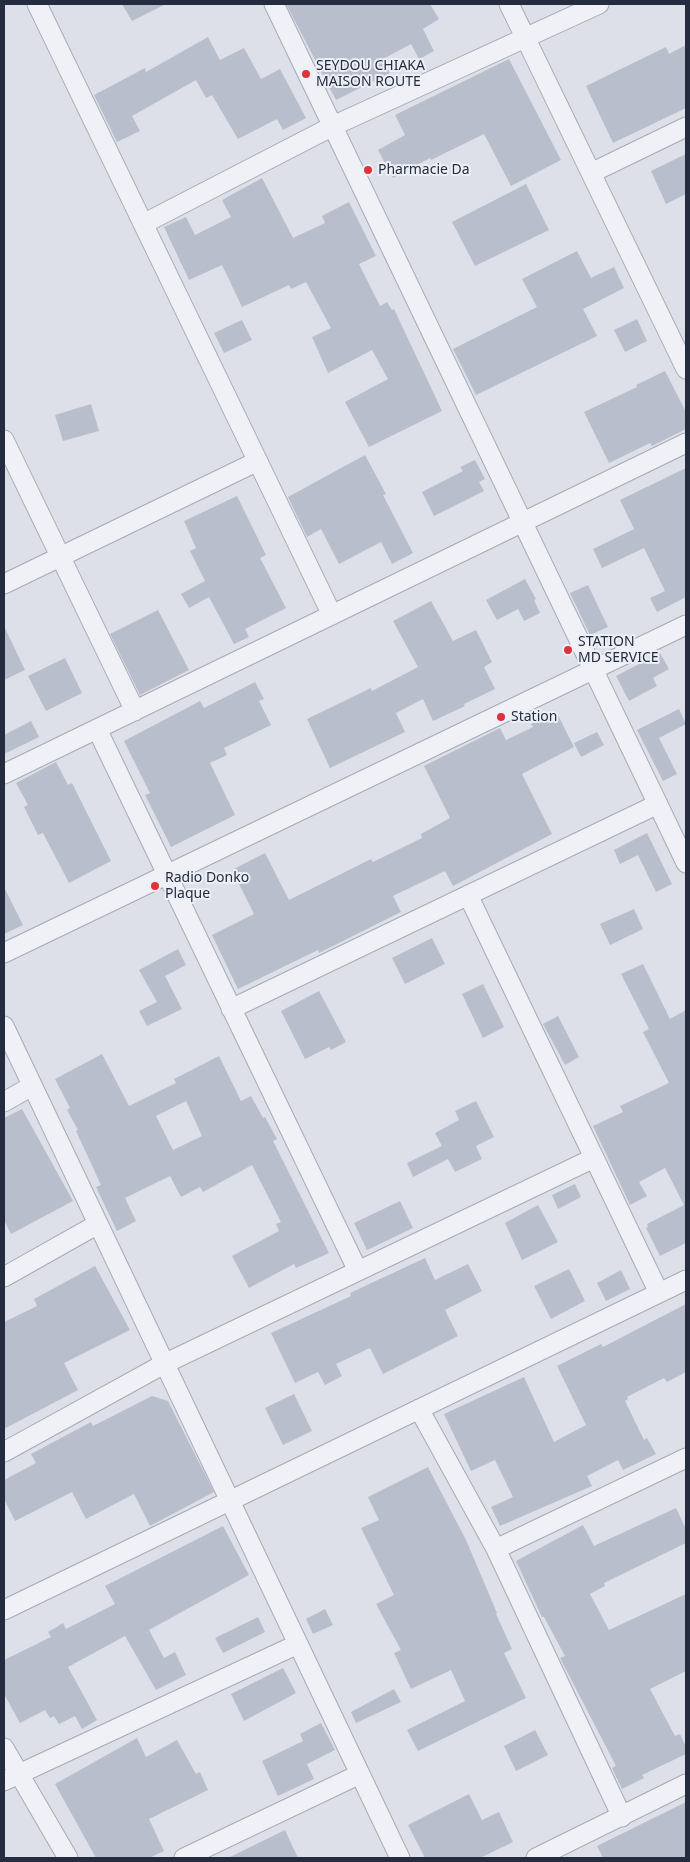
<!DOCTYPE html>
<style>
body{margin:0}
#map{position:relative;width:690px;height:1862px;overflow:hidden;background:#dde0e8;font-family:"Noto Sans",sans-serif}
canvas{display:block}
.frame{position:absolute;inset:0;border:5px solid #252c40;pointer-events:none}
</style>
<div id="map">
<canvas width="690" height="1862"></canvas>
<div class="frame"></div>
</div>
<script>
const g = document.querySelector('canvas').getContext('2d');
g.lineJoin = 'round';
function fillPath(path, color) { g.fillStyle = color; g.fill(path, 'evenodd'); }
function trace(path, color, width, dash) { g.strokeStyle = color; g.lineWidth = width; g.lineCap = dash ? 'butt' : 'round'; g.setLineDash(dash || []); g.stroke(path); }
function drawText(font, color, halo, rows, align = 'center') {
  g.font = font + ' "Noto Sans",sans-serif'; g.lineWidth = 4; g.setLineDash([]); g.textBaseline = 'middle'; g.strokeStyle = halo; g.fillStyle = color; for (const [text, x, y, turn = 0] of rows) {
    g.save(); g.translate(x, y); g.rotate((+turn || 0) * Math.PI / 180); g.textAlign = isNaN(turn) ? turn : align; if (halo) g.strokeText(text, 0, 0); g.fillText(text, 0, 0); g.restore();
  }
}
fillPath(new Path2D(`
 M122 4H166L132 21Z
 M286 4H430L439 19 423 29 434 51 419 59 411 44 383 59 390 73 336 100Z
 M208 37 220 60 244 48 261 79 280 69 306 118 283 130 277 119 238 139 212 95 206 98 196 80 132 116 140 131 117 142 94 95 145 68 146 72Z
 M686 45V108L613 143 586 86 666 47 669 54Z
 M509 59 561 160 511 186 484 134 431 160 430 158 393 178 378 150 405 135 395 115Z
 M686 154V194L666 204 651 171Z
 M262 178 293 238 325 223 322 216 349 202 376 256 359 264 380 306 387 302 392 310 394 309 442 411 369 447 345 402 388 379 372 350 328 373 312 337 331 328 306 282 291 289 289 285 242 307 222 265 189 280 164 227 186 217 195 235 231 217 222 200Z
 M526 184 549 230 475 266 452 222Z
 M577 251 591 278 614 267 624 288 583 309 597 336 476 395 453 349 537 307 522 279Z
 M637 319 647 341 625 352 614 330Z
 M242 320 252 340 224 353 214 333Z
 M665 371 686 412V429L652 446 650 443 609 463 584 412 637 387 636 385Z
 M91 404 99 431 63 441 55 415Z
 M365 455 386 494 383 495 413 553 392 564 381 542 339 564 321 529 307 537 288 497Z
 M475 460 485 479 479 482 484 491 434 516 422 492 463 471 460 467Z
 M686 468V597L657 612 650 598 665 591 644 548 602 568 593 549 634 529 620 500Z
 M237 496 266 555 260 558 286 608 245 629 249 637 234 644 209 597 189 608 181 594 205 581 190 551 196 548 184 521Z
 M525 579 536 599 534 600 540 613 524 621 518 609 497 620 486 600Z
 M588 585 608 627 590 635 570 593Z
 M431 601 453 641 476 630 492 662 484 667 495 689 464 704 465 706 433 721 423 699 396 713 405 732 330 768 307 719 371 688 372 691 418 667 393 621Z
 M158 610 189 670 140 695 110 634Z
 M4 626 25 670 4 680Z
 M660 653 669 669 653 678 657 686 629 701 616 676Z
 M65 658 82 693 46 711 28 676Z
 M255 682 264 699 259 701 271 725 224 748 227 755 210 763 235 815 171 847 145 795 150 793 124 741 200 701 204 708Z
 M679 709 686 724 659 738 677 774 663 781 637 730Z
 M556 711 574 747 522 774 552 834 453 886 445 871 393 896 401 912 319 953 318 950 238 989 212 935 254 914 232 870 265 853 289 900 371 859 373 862 422 838 421 834 450 818 424 766 500 728 506 740 533 727 531 724Z
 M31 721 39 737 4 754V735Z
 M597 732 604 745 581 757 574 743Z
 M56 762 68 785 72 783 111 861 69 883 43 833 38 835 24 807 28 805 16 783Z
 M647 833 672 884 656 892 638 855 620 864 614 850Z
 M4 887 23 925 4 934Z
 M634 909 643 929 610 945 600 924Z
 M432 938 445 964 405 984 392 958Z
 M178 949 186 965 165 976 182 1009 147 1026 139 1011 157 1002 139 970Z
 M643 964 670 1019 686 1010V1243L660 1256 646 1228 648 1227 647 1224 684 1205 665 1168 639 1182 647 1196 630 1205 593 1126 623 1112 620 1106 669 1083 643 1032 649 1029 621 974Z
 M483 984 504 1027 483 1038 462 994Z
 M319 991 346 1042 331 1050 329 1047 305 1059 281 1011Z
 M558 1016 579 1057 565 1065 543 1024Z
 M102 1054 129 1106 176 1083 174 1079 219 1056 241 1101 251 1096 263 1118 265 1117 277 1139 273 1141 329 1253 296 1268 294 1264 249 1288 232 1256 279 1231 276 1224 281 1222 252 1165 203 1192 200 1187 181 1197 170 1176 125 1198 136 1221 117 1231 96 1187 101 1185 76 1131 78 1130 67 1110 70 1108 55 1079ZM186 1101 202 1136 173 1150 156 1116Z
 M476 1101 494 1137 476 1146 482 1159 455 1172 448 1159 413 1177 407 1163 442 1146 435 1133 459 1120 455 1111Z
 M22 1109 73 1201 11 1234 4 1220V1118Z
 M575 1184 581 1197 558 1209 552 1195Z
 M400 1201 413 1228 367 1250 354 1223Z
 M538 1205 558 1242 522 1260 505 1223Z
 M425 1258 435 1280 468 1264 482 1291 445 1310 458 1336 383 1374 370 1348 336 1364 342 1376 325 1385 318 1372 295 1383 271 1333 351 1296 350 1293Z
 M95 1266 130 1330 64 1363 78 1390 4 1429V1322L37 1306 34 1299Z
 M569 1269 585 1301 551 1319 534 1286Z
 M621 1270 630 1289 606 1301 597 1283Z
 M686 1304V1372L667 1382 664 1378 627 1397 628 1399 625 1401 644 1440 647 1438 656 1454 623 1470 618 1460 587 1476 592 1486 500 1526 491 1507 513 1497 495 1460 471 1471 444 1414 524 1377 554 1442 586 1425 557 1366 601 1344 603 1347Z
 M294 1394 312 1431 283 1445 265 1408Z
 M152 1396 168 1401 214 1492 150 1526 134 1494 86 1519 72 1492 15 1521 4 1499V1480L36 1463 31 1454 91 1422 93 1426Z
 M428 1467 466 1540 497 1613 496 1614 512 1649 504 1653 526 1698 418 1751 407 1730 465 1701 451 1670 411 1689 394 1653 401 1650 376 1604 394 1595 361 1528 379 1520 368 1497Z
 M676 1508 686 1529V1543L604 1583 605 1586 590 1594 609 1630 686 1594V1671L650 1689 675 1736 680 1734 686 1747V1754L642 1775 644 1778 622 1789 612 1768 616 1766 560 1658 565 1656 544 1617H542L516 1561 583 1525 594 1546Z
 M223 1526 249 1575 149 1630 164 1658 175 1652 186 1675 156 1690 125 1636 68 1667 97 1720 82 1729 75 1716 59 1724 54 1716 50 1718 45 1710 20 1723 4 1694V1660L51 1637 48 1632 63 1623 66 1629 115 1604 105 1586Z
 M325 1609 333 1625 313 1634 306 1619Z
 M258 1617 265 1632 223 1653 215 1638Z
 M283 1668 296 1693 244 1721 231 1694Z
 M394 1689 401 1702 356 1723 351 1712Z
 M321 1723 335 1750 307 1764 314 1779 278 1796 262 1761 303 1741 300 1734Z
 M535 1730 548 1755 516 1771 504 1746Z
 M137 1738 146 1757 177 1740 196 1774 200 1772 208 1790 149 1819 164 1851 149 1858H96L55 1784Z
 M469 1794 482 1820 499 1812 513 1842 480 1858H425L408 1825Z
 M686 1802V1858H603L597 1846Z
 M285 1830 298 1858H228Z`), '#b9becc');
const street = new Path2D(`
 M37 4 332 615
 M274 4 686 863
 M509 4 686 369
 M591 173 686 127
 M143 224 333 126 599 4
 M4 440 135 711
 M4 584 258 461
 M97 729 358 1271
 M4 774 686 443
 M468 895 659 1293
 M4 953 686 625
 M231 1009 658 804
 M4 1026 400 1858
 M4 1102 32 1086
 M4 1277 98 1224
 M419 1409 496 1549 622 1817
 M4 1452 164 1364 594 1158
 M496 1549 686 1458
 M4 1610 686 1280
 M4 1748 68 1858
 M4 1781 298 1644
 M184 1858 360 1774
 M536 1858 686 1784`);
trace(street, '#a6aab6', 21);
trace(street, '#f0f1f6', 19);
for (const [x, y, r, color] of [
 [306,74,5,"#dc333d"],
 [368,170,5,"#dc333d"],
 [568,650,5,"#dc333d"],
 [501,717,5,"#dc333d"],
 [155,886,5,"#dc333d"]
]) { const dot = new Path2D(); dot.arc(x, y, r, 0, 2 * Math.PI); g.fillStyle = color; g.fill(dot); trace(dot, '#eceff6', 2); }
drawText('14px', '#252c40', '#eceff6', [
 ["SEYDOU CHIAKA",316,66],
 ["MAISON ROUTE",316,82],
 ["Pharmacie Da",378,170],
 ["STATION",578,642],
 ["MD SERVICE",578,658],
 ["Station",511,717],
 ["Radio Donko",165,878],
 ["Plaque",165,894]
], 'left');
</script>
